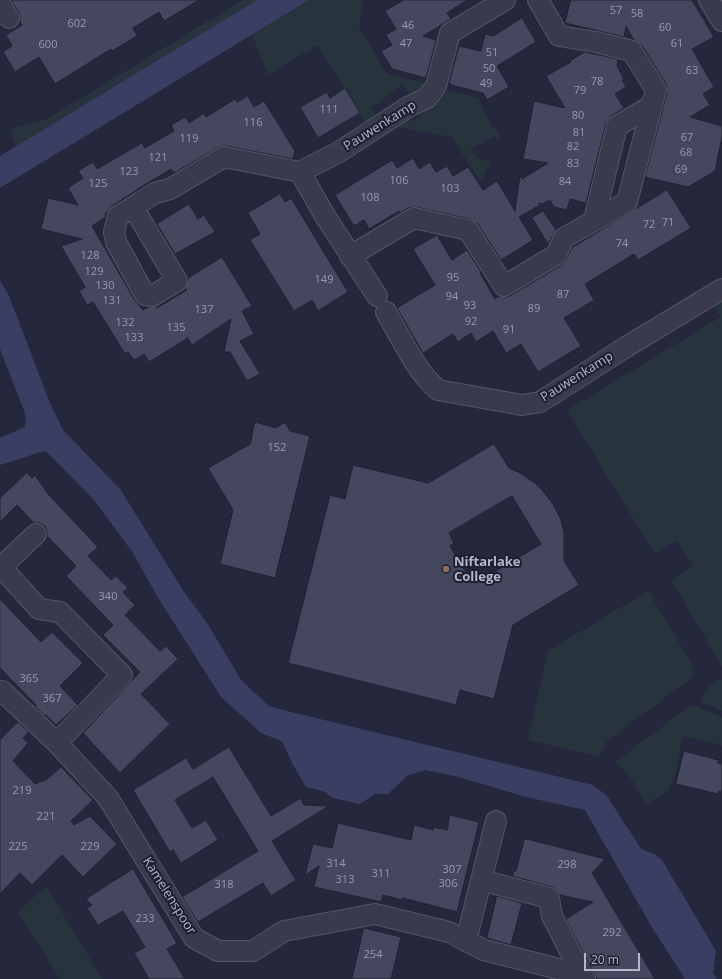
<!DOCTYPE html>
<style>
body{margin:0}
#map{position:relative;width:722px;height:979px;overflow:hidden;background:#25283d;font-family:"Open Sans",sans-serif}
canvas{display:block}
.scale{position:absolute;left:584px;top:953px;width:56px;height:18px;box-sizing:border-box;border:2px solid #b5b6c8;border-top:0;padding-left:5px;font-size:12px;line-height:14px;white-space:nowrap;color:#b5b6c8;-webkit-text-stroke:3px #1e2032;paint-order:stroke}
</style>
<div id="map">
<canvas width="722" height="979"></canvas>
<div class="scale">20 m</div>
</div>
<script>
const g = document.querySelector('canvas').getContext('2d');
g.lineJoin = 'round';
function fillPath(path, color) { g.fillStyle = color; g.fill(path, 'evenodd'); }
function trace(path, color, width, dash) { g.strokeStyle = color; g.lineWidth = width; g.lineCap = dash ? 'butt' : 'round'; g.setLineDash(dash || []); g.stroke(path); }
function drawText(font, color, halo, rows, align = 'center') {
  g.font = font + ' "Open Sans",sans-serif'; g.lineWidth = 4; g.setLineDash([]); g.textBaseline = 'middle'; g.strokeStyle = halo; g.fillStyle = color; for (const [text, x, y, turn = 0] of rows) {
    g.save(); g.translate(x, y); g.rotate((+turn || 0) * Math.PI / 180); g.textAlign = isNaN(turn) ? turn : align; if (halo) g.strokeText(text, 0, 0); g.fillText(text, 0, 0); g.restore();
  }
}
fillPath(new Path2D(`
 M243 0H257L16 146 12 137 11 129 45 120Z
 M309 0H363L359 28 387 74 428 84 412 97 403 85 371 108 378 119 366 123 318 45 268 75 252 35Z
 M440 89 478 98 492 127 495 128 501 137 497 140 495 136 470 149 476 158 490 162 489 169H486L483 178 479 180 452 137 396 127 408 118 411 122 425 112 422 108Z
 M722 301V666L671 580 693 566 677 540 655 554 567 410 721 317 714 305Z
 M648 591 692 664 693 673 690 679 608 740 598 756 528 740 548 651Z
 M722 679V711L701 702 700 698 711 685Z
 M690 706H695L722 717V745L683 736 673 782H671L669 790 646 804C638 790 629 770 614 763Z
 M46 886 102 979H60L18 912Z`), '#27343e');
fillPath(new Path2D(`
 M257 0H309L0 188V156Z
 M0 280 9 296 50 403 63 430 120 489 184 592 207 623 241 680 269 706 287 711 593 785 607 796 641 849 654 854 662 860 716 951 713 973 717 979H685L650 924 585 810 526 797 455 776 425 770 407 776 388 794H375L360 804 333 798 323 791 306 787 293 765 282 741 261 733 221 697 157 596 133 553 94 500 48 453 44 451 0 465V438L25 427 26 421 25 413 0 349Z`), '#3a3e63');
const building = new Path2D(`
 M11 0H199L164 21 159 12 133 28 137 36 112 51 111 49 55 84 39 57 15 72 3 52 12 46 6 35 22 25 20 21V17L19 12Z
 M404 0H467L447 13 451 19 423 36 436 40 426 78 392 69 381 51 392 45 386 35 396 29 385 11Z
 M571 0H692L714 37 692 49 714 87 703 94 710 105 690 117 722 126V137L715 171 688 187 645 177 667 93 666 84 642 45 634 40 626 26 624 37 565 23Z
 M522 18 536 42 497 66 509 87 487 100 483 93 451 85V84L449 83 459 46 481 51 485 34 493 36Z
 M585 52 618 59 617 66 624 79 622 80 626 87 615 94 624 108 611 116 606 123 586 203 570 199 567 210 554 207 550 200 542 204 538 203 540 205 519 217 533 240 501 260 478 224 470 219 416 207 408 208 400 213 399 211 369 229 364 220 354 226 335 195 392 160 397 168 413 158 419 169 430 162 436 172 447 166 453 176 468 167 483 190 497 181 515 211 520 175 522 179 548 163 523 159 534 101 565 108 546 76 571 62 570 61Z
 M345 88 360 113 318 138 300 107 327 92 330 98Z
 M248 96 254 107 264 101 295 151 293 159 226 146 219 147 174 173 171 169 146 184 112 206 105 214 106 217 92 226 135 301 143 310 148 307 156 306 157 308 187 290 185 288 188 281V278L222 257 252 306 242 311 254 334 240 341 260 374 247 381 230 352H224L231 319 192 345 188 338 149 362 144 354 134 360 128 352 125 354 93 302 87 305 79 291 85 287 61 246 82 239 41 229 48 198 78 205 68 188 83 178 78 171 93 162 97 169 142 143 145 148 174 131 171 125 185 117 189 123 204 113 206 117 235 99 237 102Z
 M667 190 691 228 638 260 634 254 585 284 594 300 564 318 581 346 538 372 521 344 506 353 493 331 476 342 471 333 458 342 453 334 423 353 397 308 435 285 413 249 437 235 452 260 467 250 481 272 480 273 495 299 499 296 505 297 510 296 562 265 566 260 572 248Z
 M280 194 285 202 291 198 348 292 318 311 312 300 294 311 250 240 260 234 248 213Z
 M189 204 198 219 204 215 215 232 175 254 157 224Z
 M543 211 556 230 548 244 532 218Z
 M255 422 276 428 285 422 290 431 310 436 275 578 220 564 233 510 208 468 250 444Z
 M494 444 509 468 520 473 535 483 542 490 553 504 561 520 564 532V561L579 585 513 625 494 699 460 690 456 705 288 663 330 495 345 499 353 465 428 483ZM512 496 541 544 478 582 473 573 468 576 450 546 454 543 449 533Z
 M27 473 32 478 35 475 48 494 98 547 88 556 111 580 116 576 128 588 123 592 135 605 125 615 160 651 166 646 178 659 141 694 170 724 120 773 83 733 140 672 103 635 113 625 66 576 76 566 47 536V531L45 526 40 523H34L17 505 0 522V498Z
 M0 599 41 642 52 632 83 663 60 686 78 705 56 725 46 715 45 716 35 706 36 705 0 668Z
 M18 722 29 732 23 738 28 743 13 761 35 784 46 780 61 767 93 800 71 821 74 825 90 816 117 844 83 877 62 855 32 885 20 873 0 894V740Z
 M229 747 271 816 301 798 304 805 329 806 272 841 296 880 271 896 263 883 198 922 182 897 258 851 213 777 175 800 192 828 206 820 218 840 181 863 173 850 170 852 133 790 186 758 193 769Z
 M684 751 718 760V763L722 764V791H719L718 794 676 784Z
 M450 815 479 822 457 912 403 898 402 900 383 895 381 902 314 887 319 866 305 875 313 844 332 848 338 823 411 840 414 825 433 830V827L447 830Z
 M527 839 605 859 592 873 655 979H597L566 919 593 902 560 895 557 890 552 887 512 876 514 871H516L524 840Z
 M133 869 177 943 167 949 185 979H149L134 953 145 947 123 911 98 925 87 908 92 905 86 899Z
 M497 896 522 903 511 945 487 938Z
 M364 928 401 937 391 979H352Z`);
fillPath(building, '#44475e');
trace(building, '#202234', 1);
const minor = new Path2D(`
 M709 0 722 21
 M0 4 9 18
 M300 172 325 216 377 296
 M133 207 118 216 114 232 116 242 145 295 152 296 177 281 133 207 155 193 170 189 224 157 300 172 339 152 408 107 427 98 436 86 450 33 505 0
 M594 220 617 126 651 106
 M350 256 414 218 468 230 504 286 556 255 564 238 627 202 656 90 632 51 596 42 559 36 538 0
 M386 312C400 336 417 373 438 390L522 405 540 402 626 347 722 289
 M36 534 1 567 39 609 60 612 122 675 57 743
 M0 693 2 691 57 743 108 798 194 938 218 951H253L284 931 375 914 449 932 484 950 582 975 585 979
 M481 880 549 898 552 916 582 975
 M466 941 496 821`);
trace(minor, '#545668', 22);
trace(minor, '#393b4d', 20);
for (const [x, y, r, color] of [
 [446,569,4,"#8d6e63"]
]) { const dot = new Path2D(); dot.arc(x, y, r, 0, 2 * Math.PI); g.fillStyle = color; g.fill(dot); trace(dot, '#1e2032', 1.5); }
drawText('11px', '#999aae', null, [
 ["57",616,11],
 ["58",637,14],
 ["602",77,24],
 ["46",408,26],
 ["60",665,28],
 ["47",406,44],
 ["61",677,44],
 ["600",48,45],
 ["51",492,53],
 ["50",489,69],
 ["63",692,71],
 ["78",597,82],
 ["49",486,84],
 ["79",580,91],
 ["111",329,110],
 ["80",578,116],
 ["116",253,123],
 ["81",579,133],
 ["67",687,138],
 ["119",189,139],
 ["82",573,147],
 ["68",686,153],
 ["121",158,158],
 ["83",573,164],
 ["69",681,170],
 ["123",129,172],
 ["106",399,181],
 ["84",565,182],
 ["125",98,184],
 ["103",450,189],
 ["108",370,198],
 ["71",668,223],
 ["72",649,225],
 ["74",622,244],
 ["128",90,256],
 ["129",94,272],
 ["95",453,278],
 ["149",324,280],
 ["130",105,286],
 ["87",563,295],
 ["94",452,297],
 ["131",112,301],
 ["93",470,306],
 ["89",534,309],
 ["137",204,310],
 ["92",471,322],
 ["132",125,323],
 ["135",176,328],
 ["91",509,330],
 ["133",134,338],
 ["152",277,448],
 ["340",108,597],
 ["365",29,679],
 ["367",52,699],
 ["219",22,791],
 ["221",46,817],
 ["225",18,847],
 ["229",90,847],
 ["314",336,864],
 ["298",567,865],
 ["307",452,870],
 ["311",381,874],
 ["313",345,880],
 ["306",448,884],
 ["318",224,885],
 ["233",145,919],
 ["292",612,933],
 ["254",373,955]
]);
drawText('13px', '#b5b6c8', '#1e2032', [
 ["Pauwenkamp",380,126,-32],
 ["Pauwenkamp",577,377,-32],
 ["Kamelenspoor",169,896,58]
]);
drawText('bold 13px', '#b5b6c8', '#1e2032', [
 ["Niftarlake",454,562],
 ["College",454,577]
], 'left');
</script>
